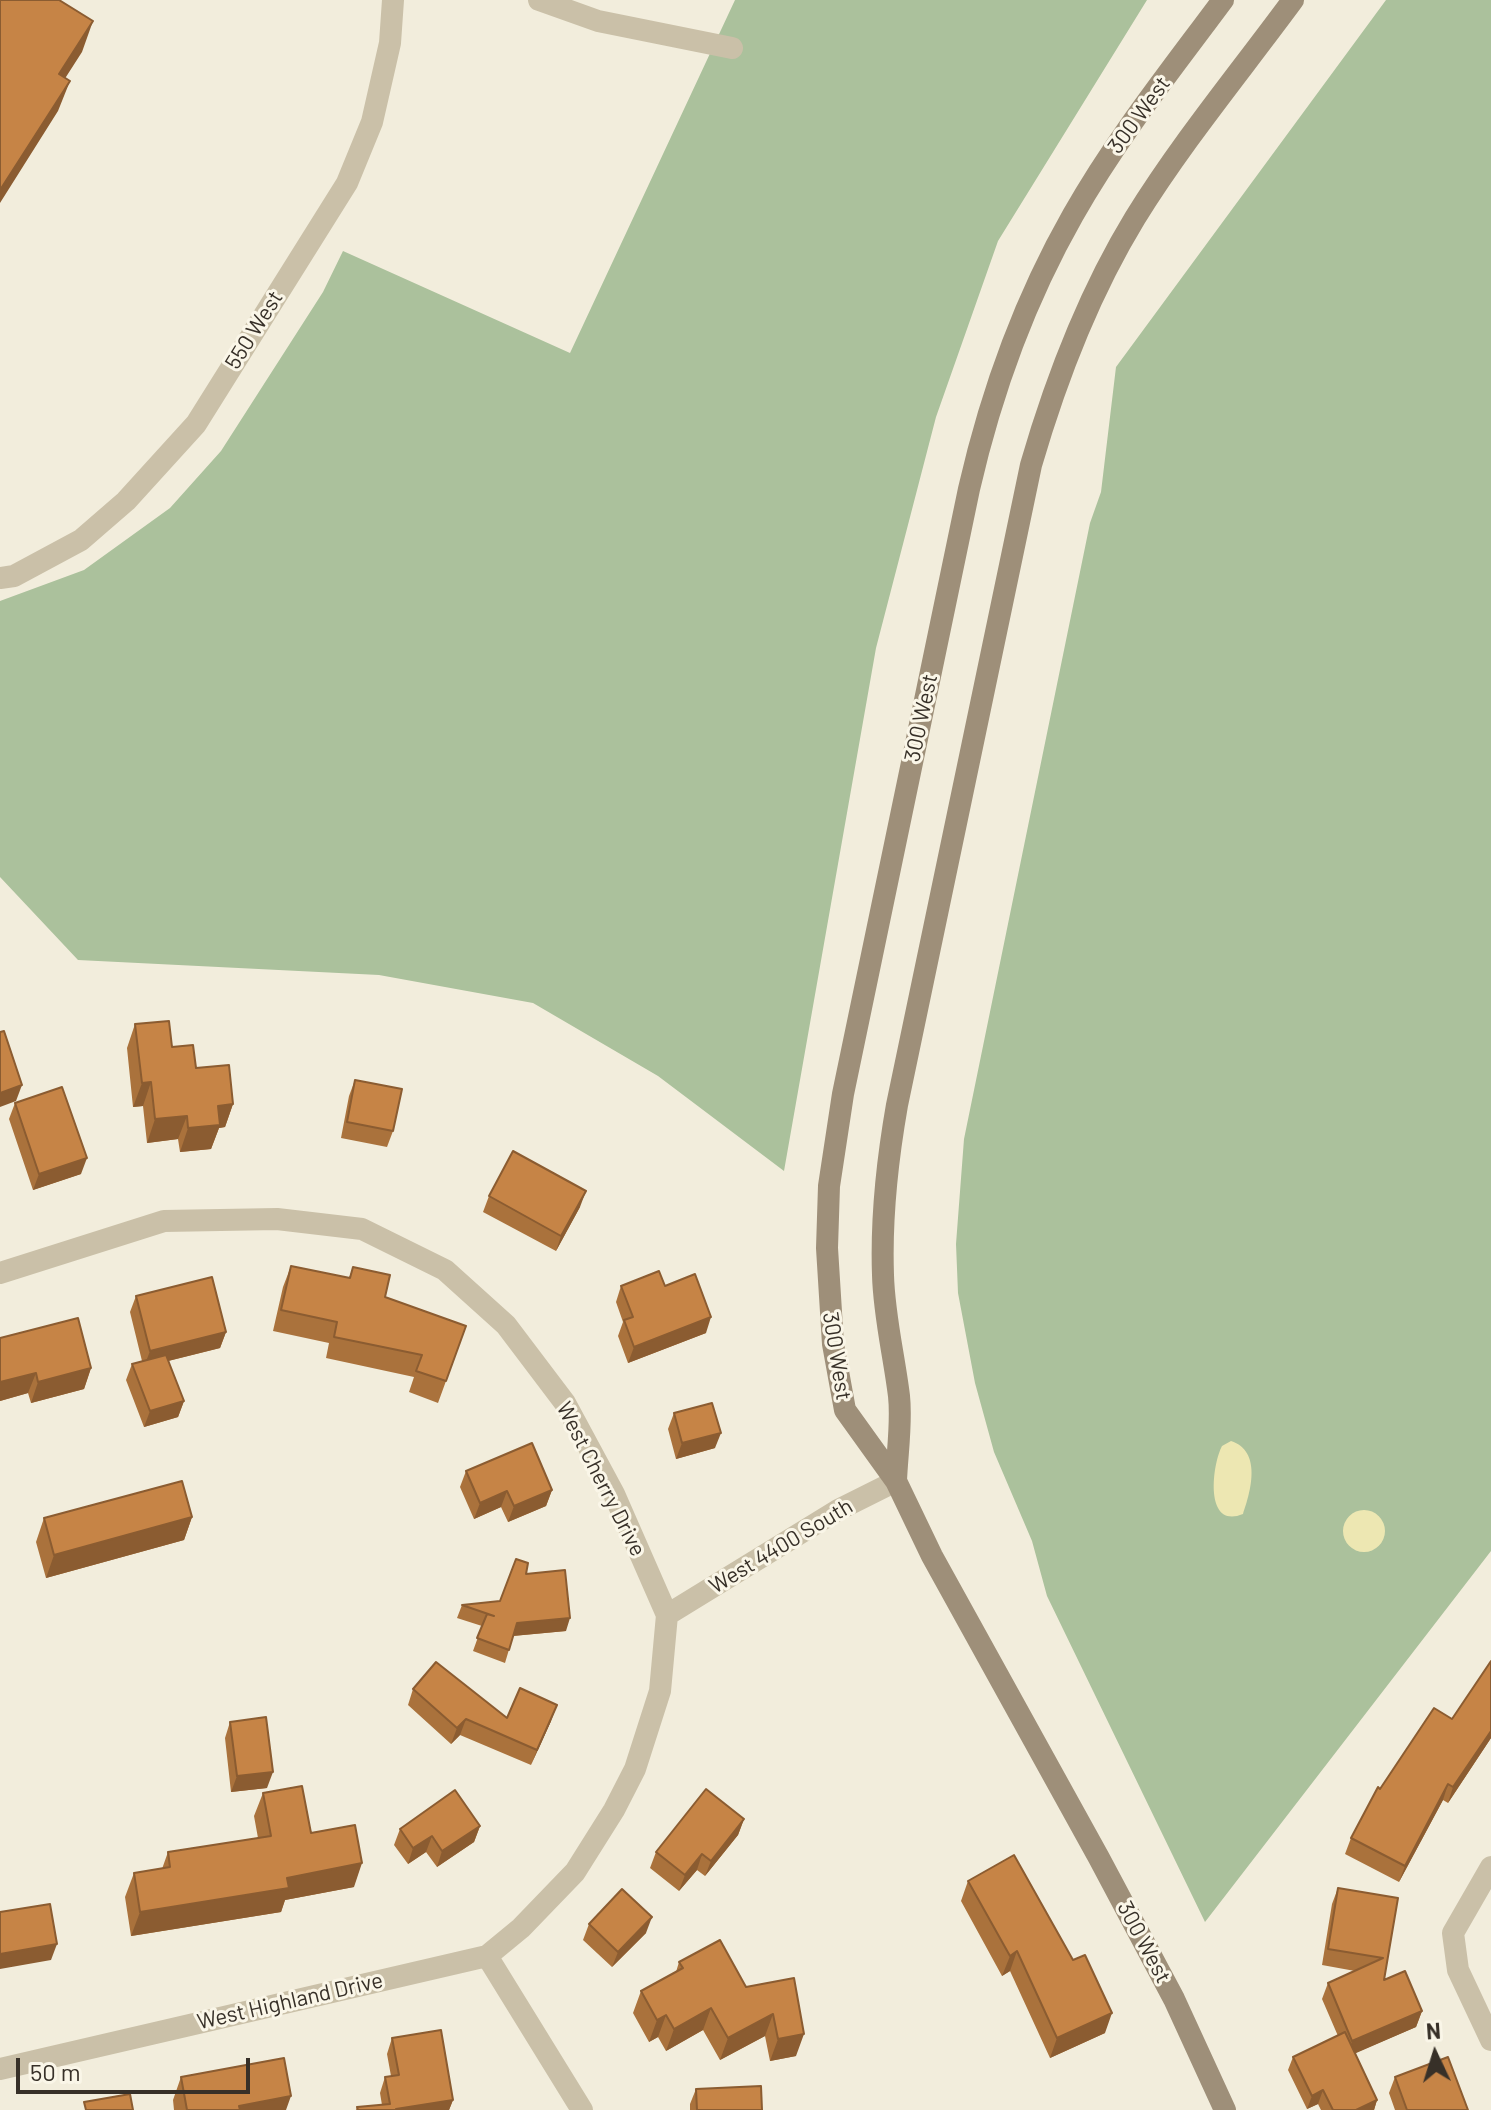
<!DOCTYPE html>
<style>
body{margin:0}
#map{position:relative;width:1491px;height:2110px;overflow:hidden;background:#f2eddc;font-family:Barlow,sans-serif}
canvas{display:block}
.north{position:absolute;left:1395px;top:2014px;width:80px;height:80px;-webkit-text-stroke:6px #faf6e8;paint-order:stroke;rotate:356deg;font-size:22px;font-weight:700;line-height:32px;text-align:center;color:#373028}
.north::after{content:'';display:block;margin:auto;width:28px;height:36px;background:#373028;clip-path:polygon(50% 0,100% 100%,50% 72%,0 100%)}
.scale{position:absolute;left:16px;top:2058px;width:234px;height:36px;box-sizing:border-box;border:4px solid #373028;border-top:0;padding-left:10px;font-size:24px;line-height:28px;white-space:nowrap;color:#373028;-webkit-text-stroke:6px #faf6e8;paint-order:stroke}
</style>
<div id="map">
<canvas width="1491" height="2110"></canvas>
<div class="north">N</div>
<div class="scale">50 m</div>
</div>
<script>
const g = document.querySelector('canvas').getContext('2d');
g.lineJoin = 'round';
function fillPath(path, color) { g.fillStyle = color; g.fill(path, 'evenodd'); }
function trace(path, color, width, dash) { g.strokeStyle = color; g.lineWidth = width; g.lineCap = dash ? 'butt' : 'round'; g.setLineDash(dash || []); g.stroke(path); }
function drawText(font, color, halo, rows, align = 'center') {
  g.font = font + ' Barlow,sans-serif'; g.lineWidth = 6; g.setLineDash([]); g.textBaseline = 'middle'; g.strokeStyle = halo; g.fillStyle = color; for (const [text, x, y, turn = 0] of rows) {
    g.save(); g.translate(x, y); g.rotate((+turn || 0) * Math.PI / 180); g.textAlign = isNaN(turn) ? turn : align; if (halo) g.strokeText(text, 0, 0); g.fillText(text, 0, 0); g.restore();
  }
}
fillPath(new Path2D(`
 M735 0H1147L998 241 936 417 876 648 784 1171 658 1076 533 1003 379 975 78 960 0 877V601L84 570 170 508 221 451 323 292 343 251 570 353Z
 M1386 0H1491V1551L1205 1922 1047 1596 1032 1541 994 1452 975 1383 958 1293 956 1244 964 1139 1090 523 1101 492 1116 367Z`), '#abc19c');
fillPath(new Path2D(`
 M1231 1441C1262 1451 1251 1491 1243 1514 1204 1530 1212 1465 1222 1446Z
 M1343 1531a21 21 0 1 1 42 0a21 21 0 1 1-42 0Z`), '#ede7b2');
trace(new Path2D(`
 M539 0 598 21 732 48
 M0 578 14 576 81 540 126 501 196 424 347 183 372 122 390 43 393 0
 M0 1273 164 1221 277 1219 362 1229 445 1270 506 1325 565 1403 614 1494 667 1615 660 1691 635 1769 614 1810 575 1872 521 1928 487 1956 0 2069
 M667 1615 838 1510 896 1481
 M1491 1867 1453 1933 1458 1970 1491 2040
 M487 1956 582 2110`), '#cac0a8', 22);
trace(new Path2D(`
 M1223 0C1171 70 1116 139 1073 215 1024 301 991 393 969 489L843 1094 829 1186 827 1248 833 1344 845 1410 896 1481 932 1556 1099 1858 1174 1999 1225 2110
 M896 1481C897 1454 902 1423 899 1396 894 1355 884 1316 883 1275 881 1218 887 1162 897 1105L1031 465C1056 379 1088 295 1135 218 1182 142 1240 72 1293 0`), '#9e8f79', 22);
fillPath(new Path2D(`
 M135 1024 172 1047 233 1104 225 1127 219 1128 211 1149 180 1152 178 1139 147 1143 143 1106 133 1107 127 1048Z
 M355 1080 393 1131 387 1147 341 1138 349 1096Z
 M15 1103 81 1174 33 1190 9 1119Z
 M489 1196 580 1207 556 1251 483 1212Z
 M291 1266 349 1278 353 1267 385 1297 466 1326 438 1403 409 1392 414 1377 326 1358 329 1343 273 1331 283 1287Z
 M621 1286H665L706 1333 628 1363 618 1336 623 1322 616 1302Z
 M136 1296 226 1332 220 1348 168 1361 184 1401 178 1417 144 1427 126 1380 132 1364 142 1361 130 1312Z
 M0 1338 91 1368 84 1389 31 1403 28 1393 0 1401Z
 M674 1413 715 1448 676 1459 668 1429Z
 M466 1471 552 1490 546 1506 508 1522 501 1507 474 1519 460 1487Z
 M192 1517 184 1540 46 1578 36 1542 44 1518Z
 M526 1574 566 1631 513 1636 505 1663 473 1651 482 1626 457 1618 462 1605 500 1601Z
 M413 1689 507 1718 551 1721 531 1765 460 1735 451 1744 408 1705Z
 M1452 1719 1491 1738 1448 1803 1443 1800 1399 1882 1345 1854 1351 1838 1380 1789Z
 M230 1722 267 1788 231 1792 225 1738Z
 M263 1793 311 1833 354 1887 285 1900 281 1912 131 1936 125 1897 134 1873 162 1869 168 1852 258 1838 254 1816Z
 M744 1819 738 1835 705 1876 697 1870 679 1891 650 1868 656 1852Z
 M480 1826 474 1842 437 1867 426 1852 408 1864 394 1845 400 1829Z
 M968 1881 1105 2033 1050 2058 1010 1971 1002 1976 961 1901Z
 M1338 1888 1398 1898 1384 1980 1422 2011 1416 2027 1355 2053 1377 2100 1374 2110H1321L1318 2104 1307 2109 1288 2070 1293 2057 1338 2036 1322 1999 1328 1983 1355 1971 1322 1965 1332 1904Z
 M589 1924 646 1933 612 1967 583 1940Z
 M679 1962 746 1987 794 1978 796 2056 770 2061 765 2036 720 2060 703 2030 666 2051 658 2037 649 2042 633 2013 641 1991 676 1972Z
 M392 2038 453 2100 449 2110H356L357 2107 382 2105 380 2093 385 2077 391 2076 387 2054Z
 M181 2077 286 2110H174L173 2100Z
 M1395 2077 1468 2110H1395L1389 2093Z
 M696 2089 762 2110H690V2104Z`), '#aa723c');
fillPath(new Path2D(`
 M93 21 82 52 48 105 59 74Z
 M70 81 58 111 0 203V190Z
 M151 1082 143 1106 133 1107 142 1083Z
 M22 1085 16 1101 0 1107V1093Z
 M233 1104 225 1127 219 1128 211 1149 180 1152 188 1128 218 1106Z
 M187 1116 178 1139 147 1143 155 1119Z
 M87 1158 81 1174 33 1190 39 1174Z
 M586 1191 580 1207 556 1251 561 1236Z
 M711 1317 706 1333 628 1363 634 1347Z
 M226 1332 220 1348 144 1367 150 1351Z
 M91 1368 84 1389 31 1403 38 1382Z
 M36 1373 28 1393 0 1401V1382Z
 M184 1401 178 1417 144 1427 150 1411Z
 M721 1433 715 1448 676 1459 682 1443Z
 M552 1490 546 1506 508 1522 514 1506Z
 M507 1491 501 1507 474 1519 480 1503Z
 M192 1517 184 1540 46 1578 54 1555Z
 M570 1618 566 1631 512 1636 517 1623Z
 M557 1705 551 1721 531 1765 537 1750Z
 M466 1719 460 1735 451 1744 457 1728Z
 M1491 1731V1738L1448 1803 1453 1787Z
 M273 1772 267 1788 231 1792 237 1776Z
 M1448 1784 1443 1800 1399 1882 1405 1866Z
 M744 1819 738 1835 705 1876 711 1861Z
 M480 1826 474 1842 437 1867 442 1851Z
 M432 1836 426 1852 408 1864 413 1848Z
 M702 1854 697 1870 679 1891 685 1875Z
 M362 1863 354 1887 285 1900 281 1912 131 1936 140 1912 287 1878Z
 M652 1917 646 1933 612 1967 618 1952Z
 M57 1944 51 1960 0 1969V1954Z
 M1017 1951 1010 1971 1002 1976 1010 1956Z
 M711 2008 703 2030 666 2051 674 2029Z
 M1422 2011 1416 2027 1347 2057 1352 2041Z
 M1112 2013 1105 2033 1050 2058 1057 2038Z
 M773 2014 765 2036 720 2060 728 2038Z
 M666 2015 658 2037 649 2042 657 2020Z
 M804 2034 796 2056 770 2061 778 2039Z
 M1323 2090 1318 2104 1307 2109 1312 2096Z
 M291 2096 286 2110H237L239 2106Z
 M453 2100 449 2110H396V2109Z
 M1377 2100 1374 2110H1356Z`), '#8b5c31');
const building = new Path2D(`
 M0 0H59L93 21 59 74 70 81 0 190Z
 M169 1021 172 1047 193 1045 196 1068 229 1065 233 1104 218 1106 220 1125 188 1128 187 1116 155 1119 151 1082 142 1083 135 1024Z
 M4 1031 22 1085 0 1093V1032Z
 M355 1080 402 1089 393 1131 347 1122Z
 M62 1087 87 1158 39 1174 15 1103Z
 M513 1151 586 1191 561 1236 489 1196Z
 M291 1266 350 1278 353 1267 390 1275 385 1297 466 1326 446 1381 416 1371 422 1355 334 1337 337 1322 281 1310Z
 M659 1271 665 1286 695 1274 711 1317 634 1347 624 1320 633 1317 621 1286Z
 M212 1277 226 1332 150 1351 136 1296Z
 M78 1318 91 1368 38 1382 36 1373 0 1382V1338Z
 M166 1355 184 1401 150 1411 132 1364Z
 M712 1403 721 1433 682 1443 674 1413Z
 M532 1443 552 1490 514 1506 507 1491 480 1503 466 1471Z
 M182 1481 192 1517 54 1555 44 1518Z
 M516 1559 528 1563 526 1574 565 1570 570 1618 517 1623 509 1650 477 1638 487 1614 494 1616 462 1605 500 1601Z
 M1491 1661V1731L1453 1787 1448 1784 1405 1866 1351 1838 1378 1787 1380 1789 1434 1708 1452 1719Z
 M436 1662 507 1718 520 1688 557 1705 537 1750 466 1719 457 1728 413 1689Z
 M266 1717 273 1772 237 1776 230 1722Z
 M302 1786 311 1833 355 1825 362 1863 287 1878 289 1888 140 1912 134 1873 170 1867 168 1852 271 1836 263 1793Z
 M706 1789 744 1819 711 1861 702 1854 685 1875 656 1852Z
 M455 1790 480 1826 442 1851 432 1836 413 1848 400 1829Z
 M1014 1855 1073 1960 1085 1955 1112 2013 1057 2038 1017 1951 1010 1956 968 1881Z
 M1338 1888 1398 1898 1384 1980 1405 1971 1422 2011 1352 2041 1328 1983 1383 1958 1328 1949Z
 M622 1889 652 1917 618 1952 589 1924Z
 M50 1904 57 1944 0 1954V1912Z
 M720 1940 746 1987 794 1978 804 2034 778 2039 773 2014 728 2038 711 2008 674 2029 666 2015 657 2020 641 1991 683 1968 679 1962Z
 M441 2030 453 2100 396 2109V2110H358L357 2107 390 2104 385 2077 399 2075 392 2038Z
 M1345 2032 1377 2100 1356 2110H1333L1323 2090 1312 2096 1293 2057Z
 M1448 2057 1468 2110H1407L1395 2077Z
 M284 2058 291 2096 239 2106 240 2110H187L181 2077Z
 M761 2086 762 2110H697L696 2089Z
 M130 2094 133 2110H86L84 2102Z`);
fillPath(building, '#c68446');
trace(building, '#8b5c31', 2);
drawText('22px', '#373028', '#faf6e8', [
 ["300 West",1139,115,-54],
 ["550 West",254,330,-58],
 ["300 West",921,718,-78],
 ["300 West",837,1356,81],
 ["West Cherry Drive",601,1479,63],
 ["West 4400 South",781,1546,-31],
 ["300 West",1144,1942,62],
 ["West Highland Drive",290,2001,-13]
]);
</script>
